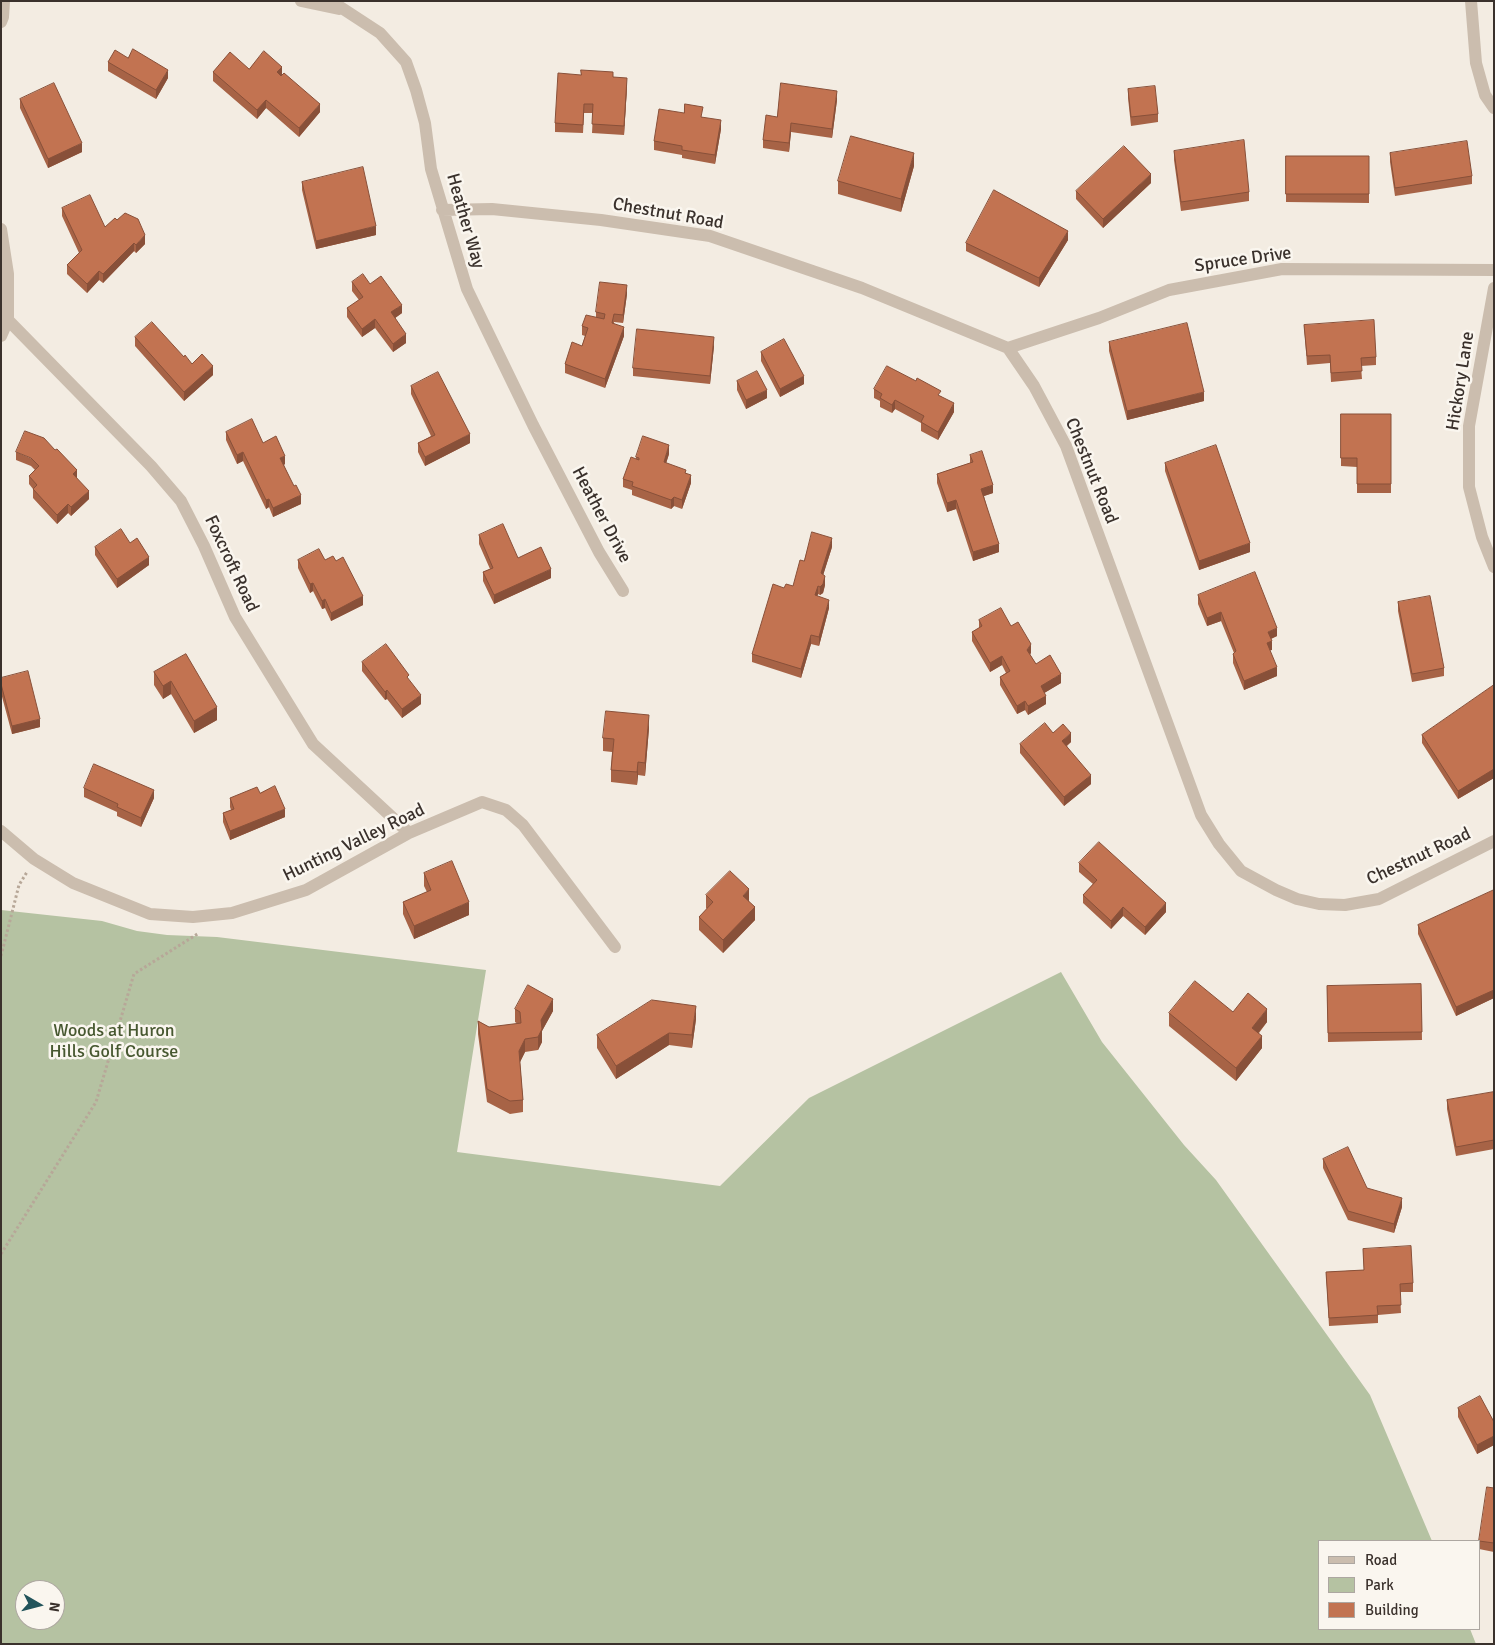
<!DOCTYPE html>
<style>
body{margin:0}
#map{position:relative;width:1495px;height:1645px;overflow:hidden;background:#f3ece2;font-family:Signika,sans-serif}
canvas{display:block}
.frame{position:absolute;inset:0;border:2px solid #3a312c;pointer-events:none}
.legend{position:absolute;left:1318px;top:1540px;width:162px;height:90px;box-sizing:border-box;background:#faf6ef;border:1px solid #ada7a1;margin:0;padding:6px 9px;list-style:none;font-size:15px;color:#3a312c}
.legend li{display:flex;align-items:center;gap:10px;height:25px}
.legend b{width:25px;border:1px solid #ada7a1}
.north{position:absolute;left:15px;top:1580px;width:50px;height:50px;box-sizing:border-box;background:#faf6ef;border:1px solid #ada7a1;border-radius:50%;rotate:98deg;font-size:14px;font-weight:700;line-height:20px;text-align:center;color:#3a312c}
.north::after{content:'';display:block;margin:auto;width:18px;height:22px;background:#22545b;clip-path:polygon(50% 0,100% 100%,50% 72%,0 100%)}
</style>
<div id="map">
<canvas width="1495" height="1645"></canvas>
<div class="frame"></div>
<ul class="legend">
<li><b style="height:6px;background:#cbbdae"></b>Road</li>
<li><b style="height:14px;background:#b5c2a2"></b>Park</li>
<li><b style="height:14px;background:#c27351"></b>Building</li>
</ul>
<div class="north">N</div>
</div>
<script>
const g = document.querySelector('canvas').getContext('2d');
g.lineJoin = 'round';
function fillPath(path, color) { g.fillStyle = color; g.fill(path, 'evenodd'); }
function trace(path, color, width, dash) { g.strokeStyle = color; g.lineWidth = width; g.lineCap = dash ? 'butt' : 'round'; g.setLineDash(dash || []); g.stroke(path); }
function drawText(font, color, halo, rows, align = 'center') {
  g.font = font + ' Signika,sans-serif'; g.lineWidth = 5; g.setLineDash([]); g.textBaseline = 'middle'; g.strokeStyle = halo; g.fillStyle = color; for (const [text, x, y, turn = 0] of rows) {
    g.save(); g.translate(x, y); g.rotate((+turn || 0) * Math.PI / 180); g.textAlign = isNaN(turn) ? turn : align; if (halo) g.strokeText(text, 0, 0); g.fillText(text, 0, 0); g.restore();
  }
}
fillPath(new Path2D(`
 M1 910 102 921 137 931 167 935 217 937 486 970 457 1152 720 1186 809 1098 1061 972 1102 1042 1184 1145 1216 1180 1370 1395 1432 1541H1319V1629H1470L1476 1644H1ZM25 1590H55V1620H25Z`), '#b5c2a2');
trace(new Path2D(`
 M1 956 19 885 27 872
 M1 1254 96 1102 134 974 199 933`), '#b7a798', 3, [2.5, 2.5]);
trace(new Path2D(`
 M301 1 339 9
 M331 1 380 33 406 62 416 90 425 123 431 169 467 289 533 425 599 552 623 591
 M1471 1 1476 63 1485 95 1494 108
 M1 22 3 17 4 1
 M442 210 492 209 601 220 710 236 862 288 1008 348 1034 386 1066 446 1201 815 1219 844 1241 871 1276 890 1297 899 1319 904 1345 905 1379 899 1494 841
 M1 229 8 274V320L1 336
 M1494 288 1469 426V487L1482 537 1494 567
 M8 320 151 466 181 501 204 546 235 617 313 744 409 833
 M1008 348 1099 318 1169 290 1282 269 1494 270
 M1 831 34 859 73 883 150 914 193 917 232 913 306 890 409 833 482 802 506 810 523 825 615 947`), '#cbbdae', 12);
fillPath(new Path2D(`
 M128 58 168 78 156 99 108 71V62Z
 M249 69 282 75 320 112 299 137 266 108 257 119 213 81V72Z
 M613 77 627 87 624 135 592 133 593 113H584L583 133 555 132V123Z
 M1128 89 1158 114V122L1131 126 1128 98Z
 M20 99 82 152 48 168 20 108Z
 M837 100 832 138 791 132 789 152 763 148V140L777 117Z
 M702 117 721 129 715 164 682 158V155L654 150V141Z
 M1174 151 1249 192V201L1181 211 1174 160Z
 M1390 153 1472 176V184L1395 196 1390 162Z
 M1286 156H1369V203L1286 202Z
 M914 166 901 212 838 194V181Z
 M302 182 376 235 316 249 302 190Z
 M1151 183 1103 228 1076 199V191Z
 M62 208 105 227 145 244 136 253 134 251 103 283 99 280 87 293 67 274V265L79 253 62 216Z
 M1068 240 1039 287 966 251V243Z
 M352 282 370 284 402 313 395 318 406 343 393 352 375 328 362 337 347 317V308L359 300 352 291Z
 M627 294 623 323 614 322V323L624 336 605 388 565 373V364L582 346 585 336 582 335V326L596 317V312Z
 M1304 325 1376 357V365L1361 366 1362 379 1331 382 1330 363 1307 365Z
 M135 337 184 357 192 364 213 375 184 401 135 346Z
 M1109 342 1204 401 1127 420 1109 351Z
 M714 346 710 384 633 376V368Z
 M761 352 804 384 780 397 761 361Z
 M737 381 767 398 746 409 737 390Z
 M411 386 470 443 425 466 418 452V443L431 436 411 394Z
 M874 389 941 396 954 412 938 440 921 431V423L895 409 892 413 880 407V401L874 398Z
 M1341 414H1391V493H1357V467L1341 466Z
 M226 432 263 443 285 464 284 465 301 504 273 517 269 507 266 509 243 461 237 464 226 440Z
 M16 452 77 478 89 499 71 516 68 513 57 524 33 498V489L29 484V476L35 470 31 466 16 460Z
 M669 454 666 463 686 473 691 483 682 509 674 506 671 509 632 495V490L623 487V479L636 459V457Z
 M970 455 993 493 984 496 999 552 973 561 956 509 947 512 937 483V474L970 463Z
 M1165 463 1250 552 1199 570 1165 471Z
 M479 535 518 558 551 578 494 604 483 581V572L490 569 479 544Z
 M130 543 149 565 117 588 95 555V547Z
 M832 547 823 575 825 585 823 593 820 595 818 594 817 596 829 608 819 646 811 644 801 678 752 662V654L784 588 793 586 804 561Z
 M298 560H325L363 605 331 621 325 608 322 609 313 591 310 593 298 568Z
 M1198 595 1277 636 1271 639 1272 650H1270L1277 676 1244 690 1233 663V654L1234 653 1221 621 1207 626 1198 604Z
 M1398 602 1444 668V676L1412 682 1398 611Z
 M979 620 1011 626 1031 653 1030 654 1036 664 1061 683 1044 693 1046 704 1028 715 1025 710 1017 714 1000 685V677L1006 673 1002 665 990 672 972 641V632L979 628Z
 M186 654 217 720 194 733 171 694 163 699 154 685V672Z
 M362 662 421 704 402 718 387 699 385 700 362 671Z
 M1 678 40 727 12 734 1 693Z
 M1494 685V778L1458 799 1422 743V735Z
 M649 728 645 776 638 775 637 785 611 782V770L612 752 603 751V738Z
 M1053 733 1071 742 1067 746 1091 784 1064 806 1020 753V744Z
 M84 788 154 798 141 827 117 816V812L84 797Z
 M260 793 285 817 230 840 223 822V813L231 810 230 807V798Z
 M1079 863 1166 912 1145 935 1123 916 1111 929 1083 903V895L1093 884 1079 872Z
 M424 873 469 915 414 939 403 914V902L427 892 424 886Z
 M1494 890V998L1456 1016 1418 934V925Z
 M706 895 749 901 755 920 723 953 699 930V917L707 909 706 908Z
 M1421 984 1422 1040 1328 1042 1327 986Z
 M515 1009 553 1011 542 1031V1042L538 1050 525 1052 520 1062 523 1100V1112L510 1114 487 1102 478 1034V1021L489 1027 518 1024 515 1022Z
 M1233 1012 1267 1022 1259 1033 1262 1048 1236 1081 1169 1026V1013Z
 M696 1019 692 1048 669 1045 616 1079 597 1048V1035Z
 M1494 1092V1149L1456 1156 1447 1109V1100Z
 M1323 1159 1367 1188 1402 1207 1394 1233 1348 1220 1323 1168Z
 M1363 1249 1413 1283V1292H1400L1401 1313 1378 1315V1323L1329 1326 1326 1272 1364 1270Z
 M1458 1408 1494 1422V1445L1477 1454 1458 1417Z
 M1494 1488V1552L1479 1549V1541Z`), '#a76346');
fillPath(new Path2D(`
 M282 67V75L277 81V72Z
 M168 70V78L156 99V90Z
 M627 78V87L624 135V126Z
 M837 91V100L832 138V129Z
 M266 100V108L257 119V110Z
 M320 104V112L299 137V128Z
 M721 120V129L715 164V155Z
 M791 123V132L789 152V143Z
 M82 143V152L48 168V159Z
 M914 153V166L901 212V199Z
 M1151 174V183L1103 228V219Z
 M376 226V235L316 249V241Z
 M1068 231V240L1039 287V278Z
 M145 235V244L136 253V245Z
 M134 243V251L103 283V274Z
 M99 271V280L87 293V284Z
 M627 285V294L623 323V315Z
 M402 305V313L391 321V312Z
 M375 319V328L362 337V329Z
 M624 327V336L605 388V379Z
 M406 334V343L393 352V344Z
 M714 337V346L710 384V376Z
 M213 366V375L184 401V392Z
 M804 376V384L780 397V389Z
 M767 390V398L746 409V400Z
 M1204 392V401L1127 420V411Z
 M895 400V409L892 413V405Z
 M954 403V412L938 440V432Z
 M470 434V443L425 466V457Z
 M669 445V454L664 470V462Z
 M243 452V461L237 464V455Z
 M285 456V464L280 466V458Z
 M77 470V479L73 474Z
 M691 475V483L682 509V500Z
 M993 485V493L981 497V489Z
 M89 491V499L71 516V507Z
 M301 495V504L273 517V508Z
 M674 497V506L671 509V500Z
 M269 499V507L266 509V500Z
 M956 500V509L947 512V503Z
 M68 504V513L57 524V515Z
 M832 538V547L821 582V573Z
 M1250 543V552L1199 570V561Z
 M999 544V552L973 561V552Z
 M149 557V565L117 588V579Z
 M551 569V578L494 604V595Z
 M825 576V585L823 593 820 595V587Z
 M313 583V591L310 593V584Z
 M818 586V594L815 604V595Z
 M363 596V605L331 621V613Z
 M325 599V608L322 609V601Z
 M829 600V608L819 646V637Z
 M1221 612V621L1207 626V618Z
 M1277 628V636L1268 640V632Z
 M811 635V644L801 678V669Z
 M1272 641V650L1267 651V643Z
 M1031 644V653L1027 658V650Z
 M1002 656V665L990 672V663Z
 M1277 667V676L1244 690V681Z
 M1061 674V683L1041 695V686Z
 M171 681V694L163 699V686Z
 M387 690V699L385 700V692Z
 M421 695V704L402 718V709Z
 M1046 696V704L1028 715V706Z
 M1025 701V710L1017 714V706Z
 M217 707V720L194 733V721Z
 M649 715V728L645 776V763Z
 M40 719V727L12 734V726Z
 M1071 733V742L1062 749V741Z
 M638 762V775L637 785V772Z
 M1494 769V778L1458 799V791Z
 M1091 775V784L1064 806V797Z
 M154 790V798L141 827V818Z
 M285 809V817L230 840V831Z
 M749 889V902L743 896Z
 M469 902V915L414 939V926Z
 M1166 903V912L1145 935V927Z
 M755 907V920L723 953V940Z
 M1123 907V916L1111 929V921Z
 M1494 990V998L1456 1016V1007Z
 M553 999V1011L542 1031V1042L538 1050V1037L541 1020Z
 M696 1006V1019L692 1048V1035Z
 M1267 1009V1022L1252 1040V1028Z
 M669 1033V1045L616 1079V1066Z
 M1262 1036V1048L1236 1081V1068Z
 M525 1039V1052L519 1064V1051Z
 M1402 1198V1207L1394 1233V1224Z
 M1494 1436V1445L1477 1454V1445Z`), '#885039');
const building = new Path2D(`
 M133 49 168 70 156 90 108 62 115 50 128 58Z
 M264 51 282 67 277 72 281 76 284 73 320 104 299 128 266 100 257 110 213 72 230 52 249 69Z
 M581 70 613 72V77L627 78 624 126 592 124 593 104H584L583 125 555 123 558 73 581 75Z
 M54 83 82 143 48 159 20 99Z
 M781 83 837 91 832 129 791 123 789 143 763 140 766 115 777 117Z
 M1155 86 1158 114 1131 117 1128 89Z
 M685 104 703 107 701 117 721 120 715 155 682 150V146L654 141 659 109 684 113Z
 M851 136 914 153 901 199 838 181Z
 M1244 140 1249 192 1181 202 1174 151Z
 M1467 141 1472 176 1395 188 1390 153Z
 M1124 146 1151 174 1103 219 1076 191Z
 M1286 156H1369V194H1286Z
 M363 167 376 226 316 241 302 182Z
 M994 190 1068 231 1039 278 966 243Z
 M90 195 105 227 115 218 117 220 125 213 138 219 145 235 136 245 134 243 103 274 99 271 87 284 67 265 82 250 62 208Z
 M363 274 370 284 381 276 402 305 391 312 406 334 393 344 375 319 362 329 347 308 363 297 352 282Z
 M600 282 627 285 623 315 614 314 612 323 624 327 605 379 565 364 572 342 582 346 588 328 582 326 586 315 604 319 605 314 596 312Z
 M1374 320 1376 357 1361 358 1362 371 1331 373 1330 355 1307 356 1304 325Z
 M152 322 184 357 185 355 192 364 202 354 213 366 184 392 135 337Z
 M1187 323 1204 392 1127 411 1109 342Z
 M637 329 714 337 710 376 633 368Z
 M784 339 804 376 780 389 761 352Z
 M887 366 916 381 917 378 941 391 938 395 954 403 938 432 921 422 924 416 895 400 892 405 880 398 882 394 874 389Z
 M757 371 767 390 746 400 737 381Z
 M438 372 470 434 425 457 418 443 435 435 411 386Z
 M1341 414H1391V484H1357V458H1341Z
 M252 419 263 443 276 436 285 456 280 458 294 486 296 485 301 495 273 508 269 499 266 500 243 452 237 455 226 432Z
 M25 431 44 438 55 450 57 449 77 470 73 474 89 491 71 507 68 504 57 515 33 489 37 485 29 476 39 466 31 458 16 452Z
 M643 436 669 445 664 462 686 470 685 473 691 475 682 500 674 497 671 500 632 486 633 482 623 479 631 457 639 460V458L636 457Z
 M1216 445 1250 543 1199 561 1165 463Z
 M982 451 993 485 981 489 999 544 973 552 956 500 947 503 937 474 973 462 970 455Z
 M503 524 518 558 541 547 551 569 494 595 483 572 493 568 479 535Z
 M121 529 130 543 137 538 149 557 117 579 95 547Z
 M812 532 832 538 821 573 825 576 823 584 820 587 818 586 815 595 829 600 819 637 811 635 801 669 752 654 773 584 784 588 786 584 793 586 800 560 804 561Z
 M319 549 325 560 333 556 336 561 343 557 363 596 331 613 325 599 322 601 313 583 310 584 298 560Z
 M1255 572 1277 628 1268 632 1272 641 1267 643 1277 667 1244 681 1233 654 1236 651 1221 612 1207 618 1198 595Z
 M1430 596 1444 668 1412 674 1398 602Z
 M1001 608 1011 626 1018 622 1031 644 1027 650 1036 664 1050 655 1061 674 1041 686 1046 696 1028 706 1025 701 1017 706 1000 677 1010 671 1002 656 990 663 972 632 982 626 979 620Z
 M386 644 409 675 407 677 421 695 402 709 387 690 385 692 362 662Z
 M186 654 217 707 194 721 171 681 163 686 154 672Z
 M28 671 40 719 12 726 1 684V678Z
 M1494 685V769L1458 791 1422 735Z
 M606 711 649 715 645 763 638 762 637 772 611 770 614 739 603 738Z
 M1045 723 1053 733 1063 724 1071 733 1062 741 1091 775 1064 797 1020 744Z
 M94 764 154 790 141 818 117 807 118 804 84 788Z
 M275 786 285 809 230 831 223 813 234 809 230 798 257 787 260 793Z
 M1099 842 1166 903 1145 927 1123 907 1111 921 1083 895 1097 880 1079 863Z
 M452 861 469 902 414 926 403 902 431 890 424 873Z
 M730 871 749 889 743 896 755 907 723 940 699 917 713 902 706 895Z
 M1494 890V990L1456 1007 1418 925Z
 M1195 981 1233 1012 1248 993 1267 1009 1252 1028 1262 1036 1236 1068 1169 1013Z
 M1421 984 1422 1032 1328 1033 1327 986Z
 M528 985 553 999 541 1020 542 1029 538 1037 525 1039 519 1051 523 1100 510 1101 487 1089 478 1021 489 1027 521 1023 520 1012 515 1009Z
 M652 1000 696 1006 692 1035 669 1033 616 1066 597 1035Z
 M1494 1092V1140L1456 1147 1447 1100Z
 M1348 1147 1367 1188 1402 1198 1394 1224 1348 1211 1323 1159Z
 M1411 1246 1413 1283 1400 1284 1401 1305 1377 1306 1378 1315 1329 1318 1326 1272 1364 1270 1363 1249Z
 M1480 1396 1494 1422V1436L1477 1445 1458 1408Z
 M1487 1487 1494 1488V1543L1479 1541Z`);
fillPath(building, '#c27351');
trace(building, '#885039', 1);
drawText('18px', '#3a312c', '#faf6ef', [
 ["Chestnut Road",668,214,10],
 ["Heather Way",465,221,74],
 ["Spruce Drive",1243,260,-8],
 ["Hickory Lane",1461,381,-81],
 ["Chestnut Road",1091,471,68],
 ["Heather Drive",601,515,62],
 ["Foxcroft Road",231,564,65],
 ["Hunting Valley Road",354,843,-26],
 ["Chestnut Road",1419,857,-25]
]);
drawText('18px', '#475830', '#faf6ef', [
 ["Woods at Huron",114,1031],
 ["Hills Golf Course",114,1052]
]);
</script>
